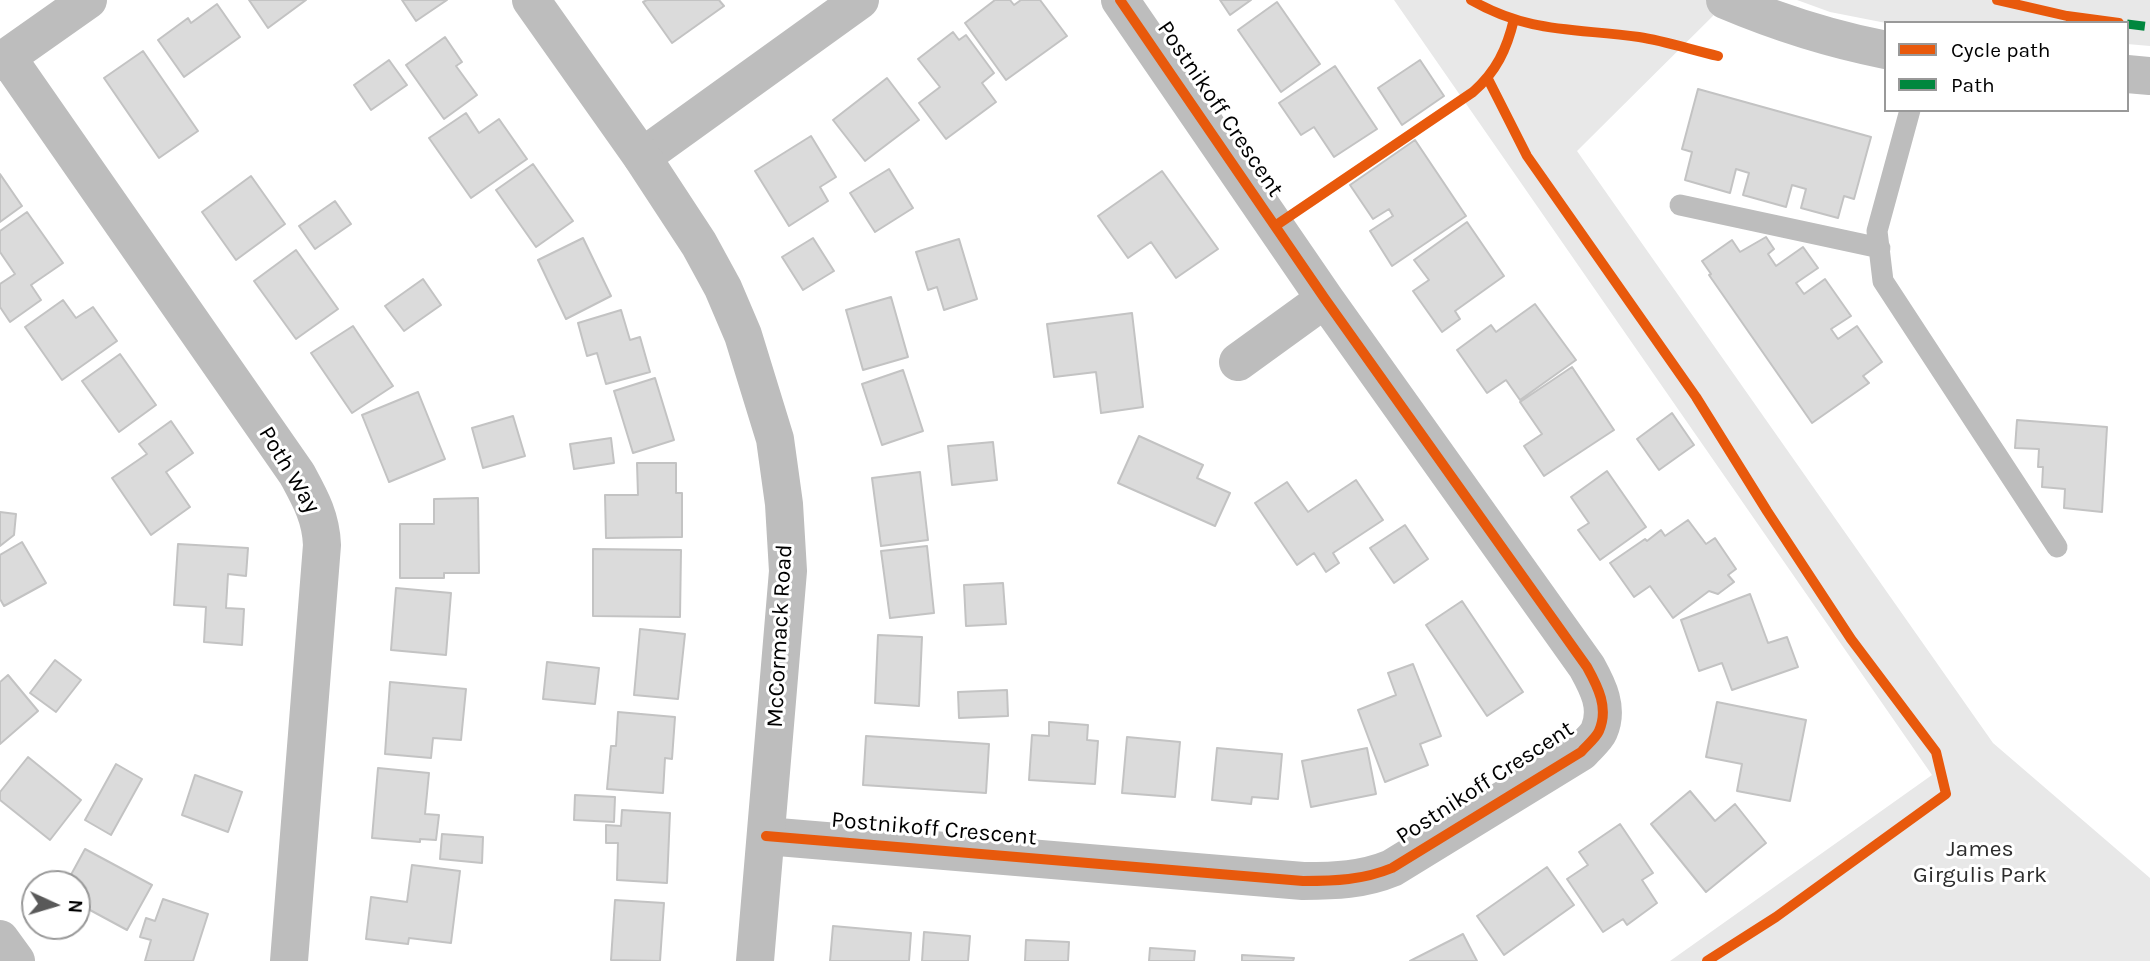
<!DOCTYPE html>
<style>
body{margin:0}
#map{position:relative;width:2150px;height:961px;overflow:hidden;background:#fff;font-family:Karla,sans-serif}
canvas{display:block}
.legend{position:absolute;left:1884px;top:21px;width:245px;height:91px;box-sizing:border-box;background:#fff;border:2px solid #999;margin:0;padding:9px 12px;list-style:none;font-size:21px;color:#000}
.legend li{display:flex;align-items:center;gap:14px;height:35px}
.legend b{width:35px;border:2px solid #999}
.north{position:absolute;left:21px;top:870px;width:70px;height:70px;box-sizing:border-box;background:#fff;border:2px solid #999;border-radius:50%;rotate:94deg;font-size:19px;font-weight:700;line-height:28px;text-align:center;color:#000}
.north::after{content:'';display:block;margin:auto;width:24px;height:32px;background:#595959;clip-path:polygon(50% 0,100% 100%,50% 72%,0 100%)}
</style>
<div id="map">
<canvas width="2150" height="961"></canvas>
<ul class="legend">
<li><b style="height:9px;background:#e8590c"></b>Cycle path</li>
<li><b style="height:9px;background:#00873e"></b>Path</li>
</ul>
<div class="north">N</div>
</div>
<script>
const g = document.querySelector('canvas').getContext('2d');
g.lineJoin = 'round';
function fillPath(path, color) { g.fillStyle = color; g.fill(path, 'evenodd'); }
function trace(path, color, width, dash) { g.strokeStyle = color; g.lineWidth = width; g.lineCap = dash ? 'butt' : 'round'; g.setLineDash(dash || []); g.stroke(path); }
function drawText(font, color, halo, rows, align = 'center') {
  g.font = font + ' Karla,sans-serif'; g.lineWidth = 6; g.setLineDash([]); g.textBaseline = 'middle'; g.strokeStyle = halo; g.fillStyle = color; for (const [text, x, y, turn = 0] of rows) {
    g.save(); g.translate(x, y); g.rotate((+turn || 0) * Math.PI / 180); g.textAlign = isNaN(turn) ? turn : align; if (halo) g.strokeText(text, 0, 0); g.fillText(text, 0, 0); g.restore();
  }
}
fillPath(new Path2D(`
 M1394 0H1729L1577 151 1993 743 2150 878V961H1670L1932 775Z
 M1797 0H2150V46L2127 44V23H1886L1830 12Z`), '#e8e8e8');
const building = new Path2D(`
 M249 0H306L268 28Z
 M402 0H447L416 21Z
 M647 0H719L724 6 672 43 643 2Z
 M995 0H1010L1014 5 1021 0H1040L1067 36 1006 80 965 23Z
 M1220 0H1251L1230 15Z
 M1277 2 1320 64 1281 92 1238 30Z
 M217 4 240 37 184 77 158 40 188 18 191 23Z
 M953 32 959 40 966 35 994 73 982 83 996 102 946 139 919 103 940 87 918 59Z
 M445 37 462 62 456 66 477 95 444 119 406 65Z
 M143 51 198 131 159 158 104 78Z
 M389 60 407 85 371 110 354 85Z
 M1420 60 1444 96 1402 125 1378 88Z
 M1335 66 1377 129 1334 157 1314 127 1301 135 1279 103Z
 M887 78 919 120 865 161 833 120Z
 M1698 89 1871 137 1854 199 1844 196 1838 218 1801 208 1806 189 1792 185 1786 207 1743 195 1749 173 1736 169 1730 193 1685 180 1692 152 1682 149Z
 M466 113 479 133 499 119 527 159 471 198 429 138Z
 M811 136 836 177 820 187 828 201 789 226 755 171Z
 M1415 140 1466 216 1392 266 1370 231 1393 216 1389 209 1373 219 1350 185Z
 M533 164 573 221 536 247 496 190Z
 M889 169 913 208 875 232 850 193Z
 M1162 171 1218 249 1176 278 1151 242 1128 258 1098 216Z
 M0 174 22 206 0 222Z
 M251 176 285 224 236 260 202 212Z
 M335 201 351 224 315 249 299 226Z
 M27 212 63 263 31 285 41 300 10 322 0 307V284L15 274 0 252V231Z
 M1467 222 1504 276 1455 311 1460 319 1442 332 1413 291 1429 280 1414 260Z
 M1766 237 1774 249 1768 254 1776 266 1803 247 1818 268 1796 283 1804 294 1825 279 1851 316 1831 329 1838 339 1857 326 1882 362 1863 376 1869 383 1812 423 1709 275 1711 274 1702 261 1732 240 1740 252Z
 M583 238 611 296 566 319 538 260Z
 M813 238 834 271 803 290 782 257Z
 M959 239 977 299 944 310 937 287 928 290 916 252Z
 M296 250 338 309 296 339 254 281Z
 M423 279 441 305 404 331 385 306Z
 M891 297 908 357 863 370 846 310Z
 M63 300 76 318 93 307 117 341 62 380 25 327Z
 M1535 304 1576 360 1520 400 1506 380 1487 393 1457 350 1491 325 1496 332Z
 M621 310 630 340 640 337 650 372 606 384 597 353 587 356 578 323Z
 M1132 313 1143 407 1101 413 1096 372 1054 377 1047 324Z
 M353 326 393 386 352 413 311 353Z
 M120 354 156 405 119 432 82 381Z
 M1572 367 1614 430 1544 476 1524 446 1542 434 1520 402Z
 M903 370 923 431 882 445 862 384Z
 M655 378 674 440 633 453 614 391Z
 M418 392 445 459 389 482 362 415Z
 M1672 413 1694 445 1659 470 1637 439Z
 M513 416 525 456 483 468 472 428Z
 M2017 420 2107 427 2102 512 2064 508 2065 489 2042 487 2043 467H2038L2039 449 2015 448Z
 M171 421 193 453 166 472 190 507 151 535 112 478 147 454 139 444Z
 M1139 436 1203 465 1197 478 1230 493 1215 526 1118 483Z
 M611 438 614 463 574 469 570 444Z
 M993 442 997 480 952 485 948 446Z
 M637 463H676V493H682V537L606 538 605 495H638Z
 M1607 471 1646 527 1600 560 1578 530 1589 523 1571 497Z
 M920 472 928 540 881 546 872 478Z
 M1356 480 1383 520 1333 553 1339 563 1326 572 1314 553 1297 565 1255 503 1287 482 1308 512Z
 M478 498 479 573H444V578H400V524H434V499Z
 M0 512 16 514 14 535 0 546Z
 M1688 520 1706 544 1715 538 1736 569 1728 575 1734 582 1718 594 1709 591 1673 618 1650 586 1634 597 1610 563 1645 539 1647 541 1661 530 1665 536Z
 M1405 525 1428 559 1394 583 1370 548Z
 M22 542 46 583 4 606 0 599V555Z
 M178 544 248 548 246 576 228 574 226 608 244 609 242 645 204 642 206 607 174 605Z
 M927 546 934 613 890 618 881 551Z
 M593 549 681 550 680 617 593 616Z
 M1003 583 1006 624 966 626 964 585Z
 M396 588 451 593 446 655 391 650Z
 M1750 594 1768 643 1787 637 1798 667 1732 690 1722 663 1699 671 1681 620Z
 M1462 601 1523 692 1487 716 1426 625Z
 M640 629 685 634 678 699 634 695Z
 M878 635 922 637 919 706 875 703Z
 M55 660 81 680 56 712 30 693Z
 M547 662 599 668 595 704 543 699Z
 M1413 664 1441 736 1420 744 1428 765 1385 782 1358 710 1396 695 1388 673Z
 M8 675 38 711 0 744V682Z
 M390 682 466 689 461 740 433 738 431 758 385 754Z
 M1007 690 1008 716 959 718 958 692Z
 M1717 702 1806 720 1790 801 1737 791 1742 764 1706 757Z
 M618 712 675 717 672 759 665 758 663 793 607 789 611 746H616Z
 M1049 722 1088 725 1087 740 1098 741 1095 784 1029 780 1032 735 1049 736Z
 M866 736 989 744 986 793 863 785Z
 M1127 737 1180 742 1175 797 1122 793Z
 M1217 748 1282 754 1278 799 1252 797 1251 804 1212 800Z
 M1367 748 1376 794 1311 807 1302 761Z
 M28 757 81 800 50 840 0 800V792Z
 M116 764 142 779 111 835 85 820Z
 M378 768 429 773 425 814 439 815 436 840 420 839V842L372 838Z
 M195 775 242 792 228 832 182 815Z
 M1690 791 1715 821 1735 804 1766 843 1706 892 1651 824Z
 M575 795 615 797 614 822 574 820Z
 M622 810 670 813 667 883 617 880 618 843H606V825L621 826Z
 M1620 824 1653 873 1642 880 1657 903 1627 925 1623 919 1603 932 1567 879 1588 865 1579 852Z
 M442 834 483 837 482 863 440 859Z
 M85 849 152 885 127 930 77 903V884H66Z
 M412 865 460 871 451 943 409 938 408 944 366 939 371 897 407 902Z
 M1547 867 1574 905 1504 955 1477 916Z
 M163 899 208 914 193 961H145L151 940 140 937 146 918 155 921Z
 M615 900 664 903 660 961 611 960Z
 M833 926 911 933 909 961H830Z
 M924 932 970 936 968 961H922Z
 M1463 934 1477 961H1410Z
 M1026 940 1069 942 1068 961H1025Z
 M1150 948 1195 951 1194 961H1149Z
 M1242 955 1294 958 1293 961H1242Z`);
fillPath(building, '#dbdbdb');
trace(building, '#c3c3c3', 2);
trace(new Path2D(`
 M1910 110 1877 231 1883 281 2057 547
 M1680 205 1880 248`), '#bdbdbd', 21);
trace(new Path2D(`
 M7 57 297 474C310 498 321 517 322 545L289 961
 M0 62 88 0
 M642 157 860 0
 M1238 362 1325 299
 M766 836 1303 881C1335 881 1363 880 1392 868L1581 752C1586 746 1596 738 1599 731 1609 708 1598 687 1587 667L1325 299 1120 0
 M0 939 16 961`), '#bdbdbd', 38);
trace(new Path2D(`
 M531 0 642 157 699 244 723 288 743 335 775 439 784 504 788 571 755 961
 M1725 0C1777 22 1830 39 1886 50
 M2127 74 2150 76`), '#bdbdbd', 38);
trace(new Path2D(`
 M2127 24 2150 27`), '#00873e', 9, [18, 9]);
trace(new Path2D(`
 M1471 0C1530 34 1575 28 1639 37 1665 41 1692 50 1718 56
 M1997 0 2067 16 2119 23
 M1488 79 1527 156 1696 397 1767 511 1851 639 1936 752 1946 794 1776 917 1707 961
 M1275 226 1473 92C1496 72 1507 49 1514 19
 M766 836 1303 881C1335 881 1363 880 1392 868L1581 752C1586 746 1596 738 1599 731 1609 708 1598 687 1587 667L1325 299 1120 0`), '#e8590c', 10);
drawText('23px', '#000', '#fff', [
 ["Postnikoff Crescent",1220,109,56],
 ["Poth Way",289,470,59],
 ["McCormack Road",780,636,-87],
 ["Postnikoff Crescent",1485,783,-33],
 ["Postnikoff Crescent",934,829,5]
]);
drawText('23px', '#2c2c2c', '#fff', [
 ["James",1980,849],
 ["Girgulis Park",1980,875]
]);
</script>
